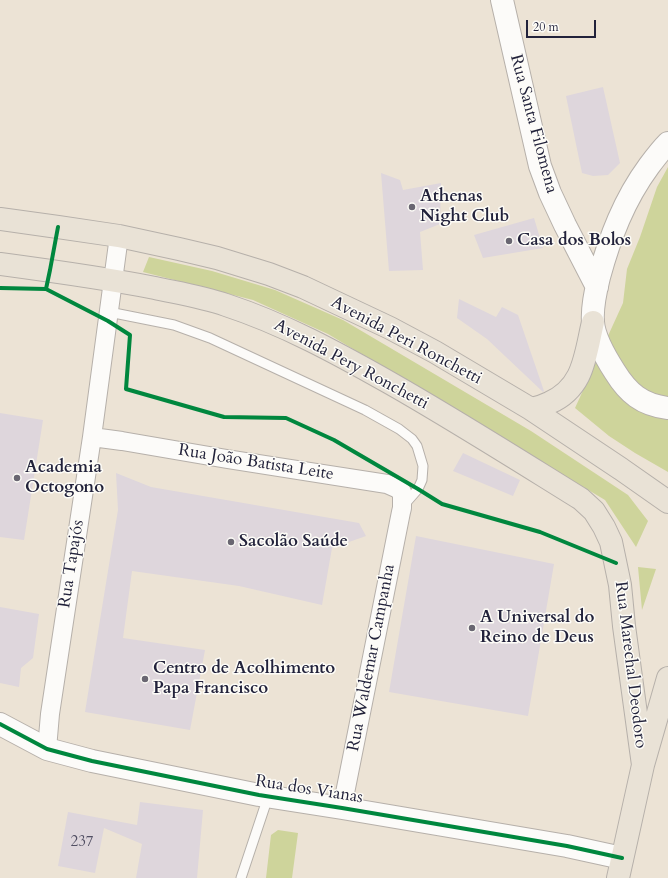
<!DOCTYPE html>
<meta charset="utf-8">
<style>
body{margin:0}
#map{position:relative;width:668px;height:878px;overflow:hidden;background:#ece3d5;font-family:Cardo,serif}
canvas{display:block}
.scale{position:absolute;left:526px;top:20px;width:70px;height:18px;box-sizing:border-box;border:2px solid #22223b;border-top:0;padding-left:5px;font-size:12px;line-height:14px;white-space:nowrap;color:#22223b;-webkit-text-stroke:3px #fdfcf7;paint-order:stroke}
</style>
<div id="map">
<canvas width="668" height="878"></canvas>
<div class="scale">20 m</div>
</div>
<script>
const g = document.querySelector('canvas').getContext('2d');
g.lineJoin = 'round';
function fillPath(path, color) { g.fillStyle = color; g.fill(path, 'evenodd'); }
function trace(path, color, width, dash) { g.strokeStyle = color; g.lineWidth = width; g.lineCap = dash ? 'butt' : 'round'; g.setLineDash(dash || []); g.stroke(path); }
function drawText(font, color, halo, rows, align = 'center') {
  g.font = font + ' Cardo,serif'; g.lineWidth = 3; g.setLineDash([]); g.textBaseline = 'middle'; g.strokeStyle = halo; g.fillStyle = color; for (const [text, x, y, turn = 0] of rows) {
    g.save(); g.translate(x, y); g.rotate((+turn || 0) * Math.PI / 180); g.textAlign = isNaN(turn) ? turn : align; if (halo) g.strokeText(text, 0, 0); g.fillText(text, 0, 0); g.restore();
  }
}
fillPath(new Path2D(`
 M668 167V472L635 453 609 436 575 408 623 303 627 269 640 237 657 187Z
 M149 257 212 271 275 290 343 320 531 431 628 495 648 521 636 547 605 500 328 334 253 300 143 272Z
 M638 567 656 569 642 610Z
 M278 830 298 833 292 878H266L271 835Z`), '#ced49b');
fillPath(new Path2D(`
 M603 87 620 163 608 175 593 176 582 173 566 96Z
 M381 173 400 180 403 190 441 183 440 224 420 232 423 270 389 271Z
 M534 218 543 248 483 258 474 235Z
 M459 299 496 317 502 307 518 315 544 391 543 392 487 339 457 318Z
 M0 413 43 420 24 540 0 537Z
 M463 453 520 480 513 496 453 471Z
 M116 473 151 487 359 523 366 536 332 548 322 605 239 586 132 571 123 638 205 650 190 730 85 712 107 577 118 510Z
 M416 536 554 564 528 716 389 692Z
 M0 607 39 614 33 658 21 668 19 687 0 683Z
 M140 802 203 810 197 878H136L142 844 104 828 95 873 58 866 68 812 137 825Z`), '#ded6dc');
const service = new Path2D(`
 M109 312 174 325 210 338 365 410 399 429 412 439 417 446 423 466 422 480 418 489 404 505
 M241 878 268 797`);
const minor = new Path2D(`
 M92 437 122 441 227 459 387 484 396 488 402 492V508L401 512 342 808
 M47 749 50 714 92 437 119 236`);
const tertiary = new Path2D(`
 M502 0 540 166 550 193 565 225 597 287
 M668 143C661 150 655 158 649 166 624 200 610 237 599 277 596 289 592 310 593 322 594 338 606 358 615 372 628 393 642 405 668 408
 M0 724 47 749 92 761 259 795 342 808 567 846 622 858`);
const primary = new Path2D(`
 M0 219 58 227 119 236 179 249 217 258 269 274 303 287 390 328 435 352 531 409 621 469 668 502
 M0 264C52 271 103 278 155 288 178 293 203 297 226 305 284 324 337 353 390 383 455 420 518 460 581 499L594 511 604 527 611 542 620 585 624 626 643 765
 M531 409C537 408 543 406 549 403 584 388 585 356 593 322
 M618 878 643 765 668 678`);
trace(service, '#b6b0aa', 11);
trace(minor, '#b6b0aa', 20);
trace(tertiary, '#b6b0aa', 24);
trace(primary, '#b6b0aa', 24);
trace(service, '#fcfbf9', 9);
trace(minor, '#fcfbf9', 18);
trace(tertiary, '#fcfbf9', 22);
trace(primary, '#e9e2d6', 22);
trace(new Path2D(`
 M0 288 46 289 50 270 58 227
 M46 289 108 321 130 335 126 389 224 417 286 418 334 440 418 489 442 504 540 532 616 563
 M0 724 47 749 92 761 259 795 342 808 567 846 622 858`), '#00873e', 4);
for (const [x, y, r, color] of [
 [412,207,4,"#696671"],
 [509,241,4,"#696671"],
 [17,478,4,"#696671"],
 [231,542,4,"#696671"],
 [472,628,4,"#696671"],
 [145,679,4,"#696671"]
]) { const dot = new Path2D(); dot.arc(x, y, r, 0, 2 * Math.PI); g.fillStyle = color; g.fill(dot); trace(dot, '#fdfcf7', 1.5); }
drawText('15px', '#514f63', null, [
 ["237",82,843]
]);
drawText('17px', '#22223b', '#fdfcf7', [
 ["Rua Santa Filomena",533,124,75],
 ["Avenida Peri Ronchetti",406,341,28],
 ["Avenida Pery Ronchetti",351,365,28],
 ["Rua João Batista Leite",256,463,9],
 ["Rua Tapajós",72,564,-81],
 ["Rua Waldemar Campanha",372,658,-79],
 ["Rua Marechal Deodoro",630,665,83],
 ["Rua dos Vianas",309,790,9]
]);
drawText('bold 17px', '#22223b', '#fdfcf7', [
 ["Athenas",420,197],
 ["Night Club",420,217],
 ["Casa dos Bolos",517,241],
 ["Academia",25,468],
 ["Octogono",25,488],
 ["Sacolão Saúde",239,542],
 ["A Universal do",480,618],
 ["Reino de Deus",480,638],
 ["Centro de Acolhimento",153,669],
 ["Papa Francisco",153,689]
], 'left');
</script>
